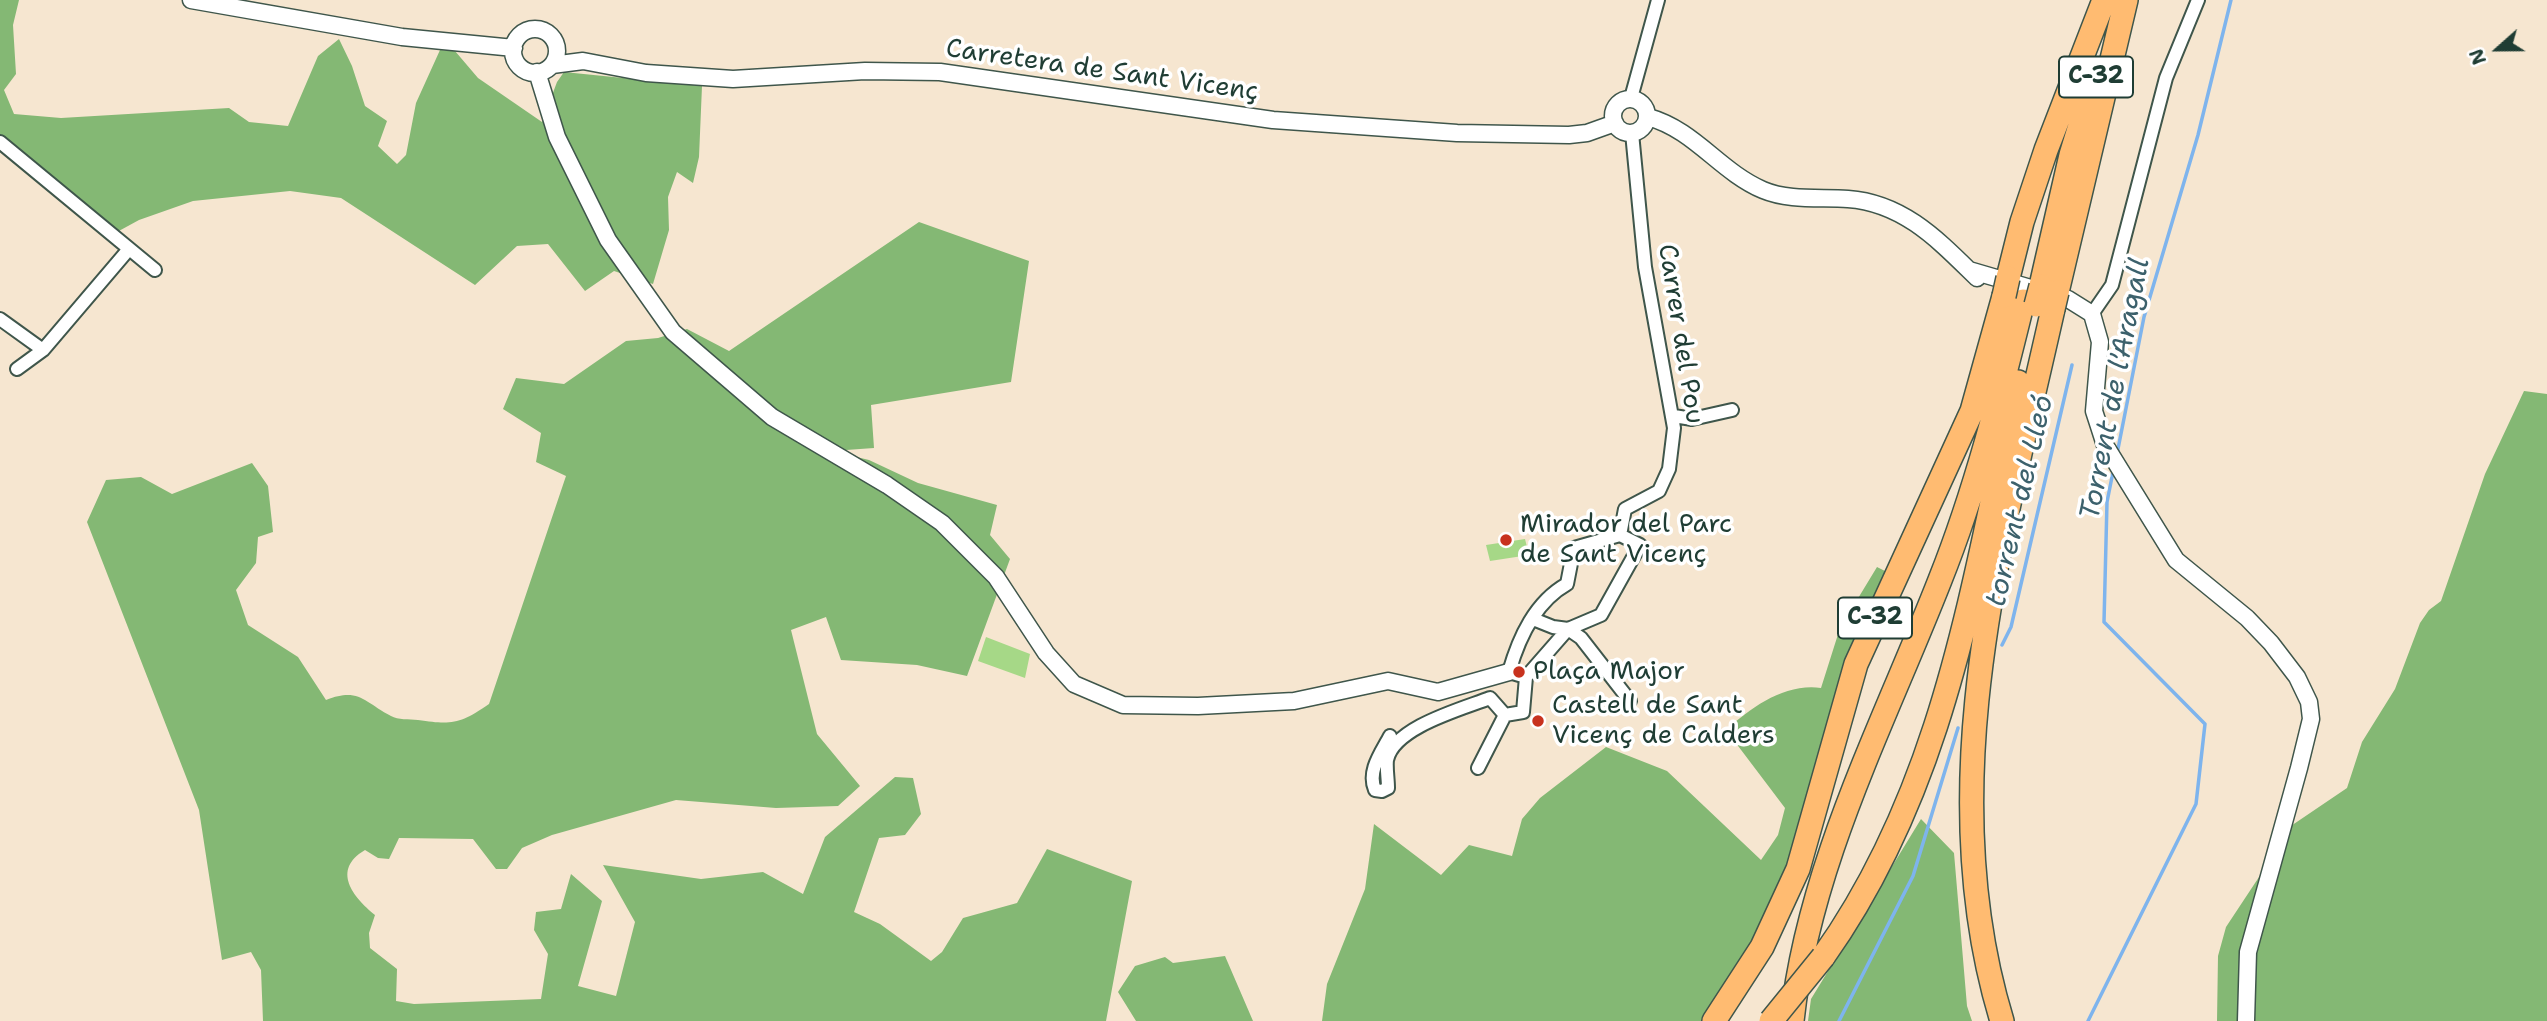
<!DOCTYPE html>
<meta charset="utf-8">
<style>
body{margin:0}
#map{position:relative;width:2547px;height:1021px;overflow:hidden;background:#f6e6d0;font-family:"Shantell Sans",sans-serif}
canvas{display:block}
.north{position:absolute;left:2463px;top:14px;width:70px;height:70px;-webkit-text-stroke:5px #fff;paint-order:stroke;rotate:249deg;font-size:19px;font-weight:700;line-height:28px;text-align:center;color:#1f3d34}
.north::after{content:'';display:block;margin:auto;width:24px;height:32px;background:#1f3d34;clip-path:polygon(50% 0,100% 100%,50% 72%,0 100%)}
</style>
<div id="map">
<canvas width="2547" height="1021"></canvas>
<div class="north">N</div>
</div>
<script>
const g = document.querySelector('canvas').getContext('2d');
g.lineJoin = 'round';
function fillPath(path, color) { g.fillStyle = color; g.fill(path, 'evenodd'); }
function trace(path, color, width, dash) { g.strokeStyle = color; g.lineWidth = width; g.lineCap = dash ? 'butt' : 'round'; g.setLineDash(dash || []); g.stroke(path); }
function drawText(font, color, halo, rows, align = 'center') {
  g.font = font + ' "Shantell Sans",sans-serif'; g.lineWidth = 7; g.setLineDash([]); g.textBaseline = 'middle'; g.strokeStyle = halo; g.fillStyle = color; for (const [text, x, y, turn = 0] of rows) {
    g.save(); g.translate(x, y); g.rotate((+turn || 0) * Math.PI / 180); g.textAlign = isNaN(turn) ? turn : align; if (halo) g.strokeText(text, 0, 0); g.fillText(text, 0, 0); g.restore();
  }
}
fillPath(new Path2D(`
 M1525 539 1529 555 1490 561 1486 545Z
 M986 637 1030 654 1025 678 978 661Z`), '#a6d887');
fillPath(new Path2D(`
 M0 0H19L13 25 16 74 4 90 14 114 61 118 229 108 249 122 288 126 318 56 339 39 352 66 365 106 387 121 378 146 397 164 406 155 416 103 440 50 455 51 478 78 542 122 557 82 564 72 702 86 699 157 693 183 677 172 668 197 669 230 653 284 614 271 585 291 548 244 517 246 475 285 341 198 290 191 193 201 139 220 117 232 0 138Z
 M919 222 1029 261 1011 382 871 405 874 448 832 451 869 460 918 483 997 505 990 535 1010 559 967 676 917 665 841 660 826 617 791 630 817 734 860 786 838 806 776 808 676 800 552 835 522 848 507 869H496L473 839 399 838 389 859 378 858 365 850C331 870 353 897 375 915L369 933 370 948 397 969 396 1001 414 1004 541 999 548 954 534 930 536 912 561 909 571 874 602 901 578 986 616 996 635 922 603 865 701 879 763 872 803 894 825 837 895 777 913 778 921 814 905 835 879 838 854 912 880 924 931 961 942 952 963 918 1017 903 1047 849 1132 881 1106 1021H263L261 970 251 952 222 960 199 810 87 522 106 480 141 477 172 494 252 463 268 486 273 532 258 537 256 563 236 590 248 625 298 657 326 700C359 687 364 702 391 716 398 720 409 719 418 720 452 725 460 724 489 704L566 476 536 462 541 433 503 409 516 378 564 384 626 341 658 338 687 329 729 351Z
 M2524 391 2547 394V1021H2217L2218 956 2226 927 2261 874 2282 832 2347 788 2362 742 2395 689 2420 623 2429 610 2441 601 2485 474Z
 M1877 567 1887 572 1850 648 1796 851 1759 931 1704 1021H1322L1327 984 1365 889 1374 824 1441 875 1469 845 1512 856 1522 819 1540 798 1606 747 1667 771 1761 860 1778 835 1785 808 1726 730C1752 707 1785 683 1821 688L1840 628Z
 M1921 819 1954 853 1967 1006 1972 1021H1808L1811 999Z
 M1225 956 1253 1021H1136L1118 992 1135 966 1165 957 1173 963Z`), '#84b874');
trace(new Path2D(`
 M2117 454 2144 317 2198 135 2231 0
 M2002 645 2011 627 2072 365
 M1839 1021 1913 876 1958 728
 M2088 1021 2196 804 2205 724 2104 622 2107 502 2113 472`), '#7eb4ed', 3.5);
const minor = new Path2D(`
 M1631 98 1658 0
 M0 142 155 270
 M2092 314 2112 285 2166 78 2198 0
 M0 319 43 350
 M17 369 43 350 129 249
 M1674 416 1692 419 1732 410
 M1620 535 1625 509 1659 491 1669 469 1674 428 1645 267 1632 133
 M1533 619 1553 627 1568 629
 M1568 629 1581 638 1630 701
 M1526 677 1509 672C1519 637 1535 602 1567 584L1574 548 1620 535
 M1526 677 1568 629 1601 615 1640 545 1620 535
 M1505 715 1523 712 1526 677
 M1390 736C1381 753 1367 771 1375 790L1382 791 1388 788C1388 779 1386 768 1387 760 1394 727 1462 709 1490 698L1505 715
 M1478 768 1505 715`);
const tertiary = new Path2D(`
 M191 0 402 37 514 48
 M513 51a22 22 0 1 1 44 0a22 22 0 1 1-44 0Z
 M552 65 583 61 646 73 733 79 865 71 940 72 1273 120 1457 133 1569 135 1587 133 1615 123
 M537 72 557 137 608 240 673 332 772 417 887 485 942 523 996 577 1046 653 1074 684 1123 705 1198 706 1294 701 1388 681 1438 692 1509 672
 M1613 116a17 17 0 1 1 34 0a17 17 0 1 1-34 0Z
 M1648 117C1695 130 1719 171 1763 190 1789 201 1821 197 1848 199 1904 203 1939 241 1977 278
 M1969 270 2068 299 2092 314 2100 342 2094 411 2105 445 2176 560 2247 618 2271 643 2297 677 2309 702 2311 719 2299 768 2248 952 2246 1021`);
const motorway = new Path2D(`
 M2008 278 2022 222 2046 150 2104 0
 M2041 286 2071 155 2091 90
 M2057 292 2126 0
 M1823 957C1946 784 1972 585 2018 382
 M1714 1021 1762 947 1798 869 1856 664 1972 411 2004 296
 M1792 1021C1808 867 1884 723 1940 580 1976 490 2000 395 2023 301
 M2002 1021C1930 786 2001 541 2053 309`);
trace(minor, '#3f564b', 16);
trace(tertiary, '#3f564b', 19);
trace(motorway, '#3f564b', 26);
trace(minor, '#fff', 12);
trace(tertiary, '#fff', 16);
trace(motorway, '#ffbb71', 23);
const motorwayBridge = new Path2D(`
 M2004 296 2008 278
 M2036 305 2041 286
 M2053 309 2057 292
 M1771 1021 1823 957`);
trace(motorwayBridge, '#3f564b', 26, []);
trace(motorwayBridge, '#ffbb71', 23);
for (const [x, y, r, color] of [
 [1506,540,7,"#c8321e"],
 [1519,672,7,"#c8321e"],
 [1538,721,7,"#c8321e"]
]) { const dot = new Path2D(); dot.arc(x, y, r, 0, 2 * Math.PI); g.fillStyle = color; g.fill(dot); trace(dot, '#fff', 2.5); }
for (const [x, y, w] of [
 [2096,77,74],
 [1875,618,74]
]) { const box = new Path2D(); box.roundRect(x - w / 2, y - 20.5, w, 41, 5); g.fillStyle = '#fff'; g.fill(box); trace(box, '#1f3d34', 2); }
drawText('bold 24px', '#1f3d34', null, [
 ["C-32",2096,77],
 ["C-32",1875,618]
]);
drawText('26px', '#1f3d34', '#fff', [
 ["Carretera de Sant Vicenç",1102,71,8],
 ["Carrer del Pou",1680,334,81]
]);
drawText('26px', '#1f3d34', '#fff', [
 ["Mirador del Parc",1520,525],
 ["de Sant Vicenç",1520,555],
 ["Plaça Major",1533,672],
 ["Castell de Sant",1552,706],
 ["Vicenç de Calders",1552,736]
], 'left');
drawText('italic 28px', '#3c616c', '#fff', [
 ["Torrent de l'Aragall",2116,389,-79],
 ["torrent del Lleó",2021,501,-77]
]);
</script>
